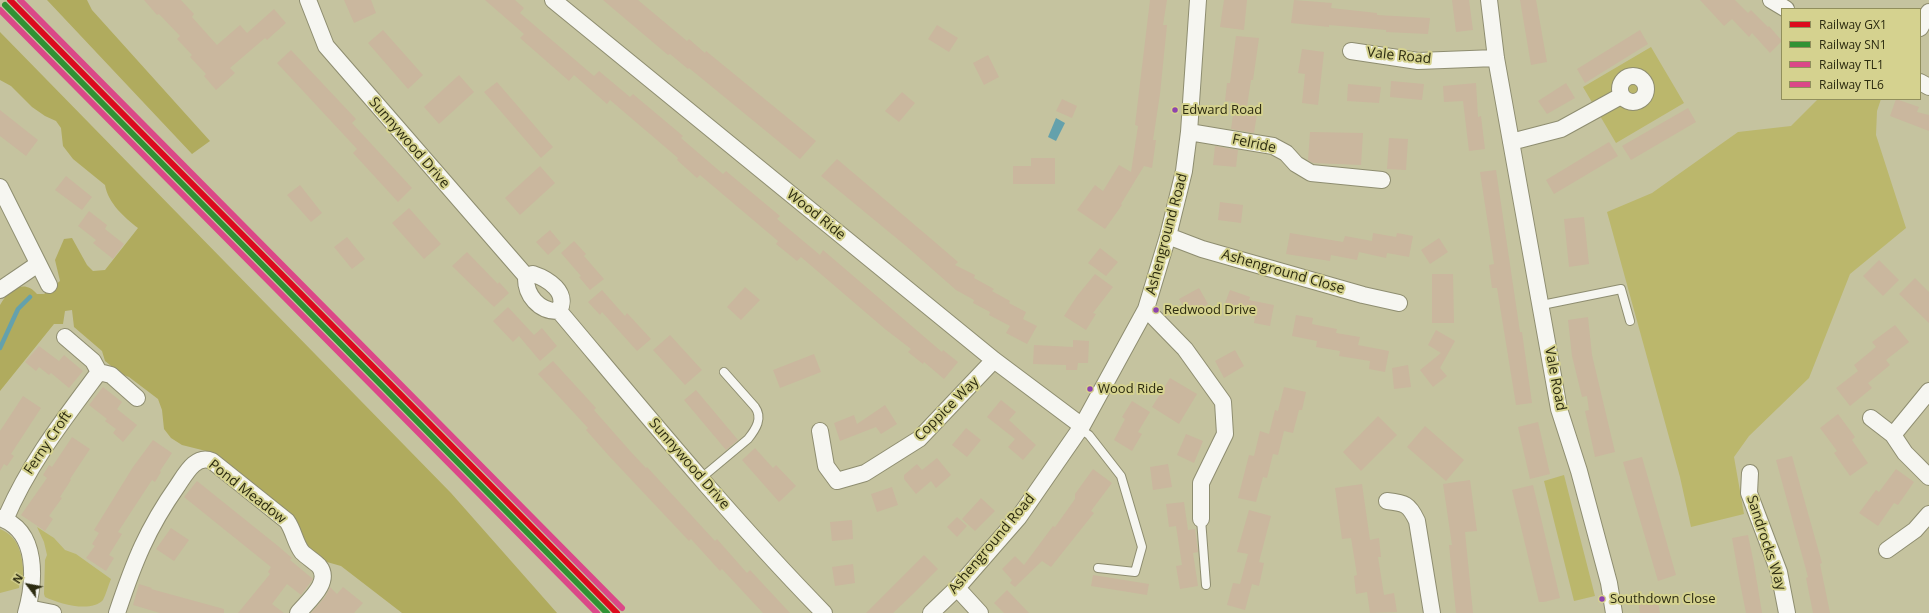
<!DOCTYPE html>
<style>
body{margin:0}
#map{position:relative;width:1929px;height:613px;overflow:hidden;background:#c5c39f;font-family:"Open Sans",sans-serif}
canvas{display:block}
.legend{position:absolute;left:1781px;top:8px;width:140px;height:92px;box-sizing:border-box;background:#d5d28f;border:1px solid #918f5c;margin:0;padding:5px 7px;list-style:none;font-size:12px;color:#2c2b10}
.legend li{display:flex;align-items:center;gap:8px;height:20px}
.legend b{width:20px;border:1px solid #918f5c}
.north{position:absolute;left:8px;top:565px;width:40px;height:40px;-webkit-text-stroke:3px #d5d28f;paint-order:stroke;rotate:302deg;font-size:11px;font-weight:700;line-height:16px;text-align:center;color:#2c2b10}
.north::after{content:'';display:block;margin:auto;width:14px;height:18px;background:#2c2b10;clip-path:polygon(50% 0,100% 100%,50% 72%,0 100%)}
</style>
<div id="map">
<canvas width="1929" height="613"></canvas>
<ul class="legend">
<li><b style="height:5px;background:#dc0a1e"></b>Railway GX1</li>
<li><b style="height:5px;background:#319234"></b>Railway SN1</li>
<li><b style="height:5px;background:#db4888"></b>Railway TL1</li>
<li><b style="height:5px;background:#db4888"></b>Railway TL6</li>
</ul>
<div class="north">N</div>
</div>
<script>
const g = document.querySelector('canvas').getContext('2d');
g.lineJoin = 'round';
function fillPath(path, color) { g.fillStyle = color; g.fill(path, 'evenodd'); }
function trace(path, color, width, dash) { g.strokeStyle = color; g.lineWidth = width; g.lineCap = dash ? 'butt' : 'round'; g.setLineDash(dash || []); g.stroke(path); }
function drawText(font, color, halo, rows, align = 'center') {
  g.font = font + ' "Open Sans",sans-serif'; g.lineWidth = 4; g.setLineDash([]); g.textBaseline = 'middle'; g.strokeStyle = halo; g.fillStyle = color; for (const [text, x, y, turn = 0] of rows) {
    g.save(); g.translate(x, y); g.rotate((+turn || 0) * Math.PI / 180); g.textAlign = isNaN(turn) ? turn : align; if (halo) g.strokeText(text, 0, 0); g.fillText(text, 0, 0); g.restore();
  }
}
fillPath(new Path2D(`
 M1651 47 1684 103 1616 143 1583 87Z
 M1818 99H1881L1877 111 1876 135 1906 228 1850 274 1809 378 1749 436 1734 457 1744 514 1691 527 1680 477 1607 212 1652 193 1738 132 1791 126Z
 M1564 475 1595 596 1574 601 1544 481Z
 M37 527 54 538 65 550 76 554 111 579C108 586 106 594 103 600 91 613 60 604 45 597L44 594 45 560 47 555 44 542Z
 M0 529C21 538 22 557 24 577H20L19 588 0 593Z`), '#bbb76c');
fillPath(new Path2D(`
 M47 0H87L92 10 210 141 192 154Z
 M0 32 451 493 557 613H402L341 566 327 562 307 546 295 520 229 467 221 457 210 452 182 445 171 438 164 429 162 410 158 399 129 377 121 374 105 361 102 351 74 327 72 310 65 311 63 324H54L0 391V305C8 290 24 278 37 294H44L60 281 55 260 64 239 72 238 87 265 93 271 105 270 138 228C124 217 108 203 105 185L73 159 63 146 61 128 56 121 45 116 32 107 11 86 0 80Z`), '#b0ab5e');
fillPath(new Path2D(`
 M1056 118 1065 123 1056 141 1048 137Z`), '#64a1ac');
trace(new Path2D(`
 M0 348 18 309 30 297`), '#64a1ac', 4.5);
fillPath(new Path2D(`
 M144 0H181L194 14 192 17 217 45 240 25 247 33 274 9 286 23 267 40 265 38 230 68 235 73 216 90 204 76 206 74 190 57 192 55 177 39 180 36 159 14 157 15Z
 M344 0H371L376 13 354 23Z
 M485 0H515L524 8 520 13 594 76 599 71 630 97 633 94 683 136 681 138 723 174 726 171 780 216 777 219 820 255 823 250 942 352 943 350 958 362 944 379 924 362 923 364 908 352 911 349 885 329 801 257 797 261 776 244 778 241 700 175 697 178 677 160 678 158 610 100 607 104 574 75 569 81 520 38 524 34Z
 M603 0H638L687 41 689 39 705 53 706 51 816 141 800 159 689 68 688 69 670 54 668 55Z
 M1150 0H1167L1163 25H1167L1160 94 1153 140H1156L1152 168 1144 166 1121 204 1122 205 1105 229 1077 210 1095 185 1103 191 1119 165 1131 172 1138 126 1135 125Z
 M1224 0H1247L1244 30 1220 27Z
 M1294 0 1332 3 1331 8 1377 13V15L1430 18 1428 34 1386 32V30L1329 25V27L1291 23Z
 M1452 0H1469L1473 30 1456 32Z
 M1520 0H1536L1547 62 1531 65Z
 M1700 0H1735L1748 13 1751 10 1768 27 1769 26 1782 41 1770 53 1752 33 1749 37 1732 19 1724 26Z
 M937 25 958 38 949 52 928 39Z
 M383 30 423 75 408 89 368 43Z
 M1640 30 1648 44 1585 83 1577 69Z
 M1236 36 1259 38 1253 80H1251L1246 113 1257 114 1254 133 1231 129 1235 102 1225 101 1227 83H1230Z
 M1302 49 1324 52 1318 105 1302 103 1305 74 1298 73Z
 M291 50 356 119 352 123 412 188 398 202 353 153 357 149 277 63Z
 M988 55 999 77 984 85 973 63Z
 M459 75 474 92 439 124 424 107Z
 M1391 81 1424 84 1422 100 1390 97Z
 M497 82 553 147 541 158 484 92Z
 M1476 83 1478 117 1481 116 1485 149 1469 151 1463 101 1444 102 1443 86Z
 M1566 83 1575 98 1547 114 1538 101Z
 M1348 84 1381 87 1379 103 1347 101Z
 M902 92 915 103 899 122 885 111Z
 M1062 99 1077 106 1072 118 1056 111Z
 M1896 99 1919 107 1917 112 1929 115V131L1890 116Z
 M1688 108 1696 122 1631 160 1622 146Z
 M0 110 38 140 26 156 0 136Z
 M1310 132 1363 133 1361 165 1313 163 1308 160Z
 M1389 138 1408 139 1406 170 1387 169Z
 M1609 142 1618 156 1554 194 1546 180Z
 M1215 146 1238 150 1236 167 1213 165Z
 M1031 158H1055V184H1013V166H1031Z
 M837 159 936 243 958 262 955 265 975 275 974 278 994 289 992 291 1010 301 1009 303 1026 312 1023 319 1037 326 1027 344 1006 333 1010 326 989 315 990 312 973 303 974 300 956 290 906 246 821 176Z
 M540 166 555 183 520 215 505 198Z
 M1496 170 1520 332H1522L1532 403 1516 405 1497 288H1492L1489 265 1494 264 1480 172Z
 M66 176 92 197 82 210 55 190Z
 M300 185 322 213 311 222 287 195Z
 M1220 202 1243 205 1241 223 1218 220Z
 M409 208 441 244 424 259 392 223Z
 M89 211 107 225 105 229 124 244 113 259 93 243 96 240 78 226Z
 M1584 217 1589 264 1569 267 1564 219Z
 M550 230 561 243 548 255 536 242Z
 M1290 233 1343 242 1345 236 1372 241 1373 233 1396 237 1397 233 1413 236 1409 257 1387 253 1386 258 1359 252 1357 260 1331 255 1330 261 1286 254Z
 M347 237 365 259 352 269 334 247Z
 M1439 238 1448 252 1430 264 1421 250Z
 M574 241 586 254 584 256 604 279 590 290 579 277 581 276 561 253Z
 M1100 248 1118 262 1106 276 1088 263Z
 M467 252 498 284 499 282 509 293 494 307 452 266Z
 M1879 260 1899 280 1883 296 1863 276Z
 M1095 274 1113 287 1093 313 1096 314 1086 330 1064 316 1077 296Z
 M1432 274H1453L1454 323H1432Z
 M1915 278 1929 292V323L1899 294Z
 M745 287 760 300 741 320 727 307Z
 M1199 288 1208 304 1188 315 1179 299Z
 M602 290 625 316 627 313 651 339 637 351 602 312 600 315 588 302Z
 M1230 290 1250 297 1249 300 1274 305 1270 326 1254 323 1255 317 1224 306Z
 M508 307 534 335 542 328 557 346 540 361 519 336 513 342 493 321Z
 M1296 315 1313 318 1312 324 1337 329 1336 333 1360 337 1358 345 1389 351 1385 372 1369 369 1370 361 1339 356 1340 351 1316 347 1317 341 1292 336Z
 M1588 317 1592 355 1615 452 1595 457 1585 411 1589 410 1587 396 1582 397 1572 356 1568 320Z
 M1895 325 1909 342 1886 360 1890 365 1868 383 1872 388 1850 406 1836 388 1858 371 1854 365 1876 347 1872 342Z
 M1436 330 1455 341 1440 368 1447 376 1433 387 1420 370 1441 353 1428 345Z
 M670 335 702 370 685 385 653 350Z
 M1073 340 1089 341 1088 363H1078L1077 370H1066V365L1033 364 1034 345 1073 347Z
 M39 346 59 361 64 355 83 371 69 388 51 373 49 375 39 367 36 371 25 362Z
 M1235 350 1244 366 1224 378 1215 361Z
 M814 354 821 372 780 388 773 370Z
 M553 361 596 408 594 410 631 452 646 468 647 467 715 541 717 539 747 573 750 570 790 613H763L722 569 720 571 691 539 689 541 609 456 586 430 588 428 538 374Z
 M1408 365 1411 387 1394 389 1392 368Z
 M1170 378 1197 394 1179 424 1152 407Z
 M103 387 122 402 117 409 137 425 123 442 113 433 116 429 105 421 107 419 89 405Z
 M1284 387 1306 392 1302 410H1299L1293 433 1284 431 1278 455 1273 454 1267 478 1263 477 1256 502 1238 498 1249 455 1254 456 1260 431 1269 434 1275 410 1278 411Z
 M696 390 738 440 726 450 684 400Z
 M23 396 41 408 11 454 14 456 7 466 4 464 0 471V431Z
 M1001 400 1016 412 1009 420 1036 445 1023 460 1008 447 1015 439 987 417Z
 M1132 401 1150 412 1138 432 1142 434 1132 451 1114 440 1125 419 1122 417Z
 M885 405 897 424 881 434 876 427 840 441 834 423 854 415 857 424Z
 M1838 414 1855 437 1852 440 1868 463 1850 476 1834 453 1837 451 1820 428Z
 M1378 416 1397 435 1361 471 1343 452Z
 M1538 422 1550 474 1530 479 1518 427Z
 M1425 426 1464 460 1446 481 1407 447Z
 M966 428 981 440 967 457 952 445Z
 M1186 434 1203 441 1194 463 1177 455Z
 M72 437 90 449 70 479 71 480 60 497 62 498 49 516 53 519 45 531 21 515 47 478 43 475 49 465 52 467Z
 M153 440 172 453 160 471 161 472 155 482 152 480 118 532 122 534 109 555 114 558 106 571 86 558 95 546 92 544 99 533 94 530 133 467Z
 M755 448 773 468 776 465 796 486 779 502 742 460Z
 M1792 456 1822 563 1820 564 1830 613H1813L1806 578 1808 577 1776 460Z
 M1642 457 1676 575 1658 581 1623 462Z
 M937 458 951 475 936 488 931 481 916 494 904 479V475L917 464 922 470Z
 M1168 464 1172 487 1153 490 1150 467Z
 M1093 469 1112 483 1091 511 1094 513 1051 567 1042 561 1015 587 1010 583 1012 580 1002 569 1015 556 1024 565 1053 526 1055 527 1075 499V494Z
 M1896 469 1914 482 1898 505 1894 503 1878 526 1859 513 1876 490 1879 492Z
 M1470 480 1477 531 1465 532 1473 613H1456L1449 545H1452L1443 484Z
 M197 481 278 546 292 558 290 560 313 579 301 595 287 584 272 604 284 613H238L270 574 268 572 271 567 184 497Z
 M1362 484 1370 540 1379 538 1381 557H1378L1384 595 1394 593 1397 612 1370 613 1367 592 1356 594 1354 576 1357 575 1351 538 1342 539 1335 488Z
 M1533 485 1560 598 1544 602H1539L1512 490Z
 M892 487 898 505 877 512 871 494Z
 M981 498 995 511 975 531 962 519Z
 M1184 502 1188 530 1195 529 1198 552 1193 553 1198 586 1180 589 1176 566 1182 565 1176 526 1169 527 1166 504Z
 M1249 510 1271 516 1259 562 1264 563 1259 586 1252 584 1245 610 1227 605 1233 583 1240 584 1248 554 1237 552Z
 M957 517 967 526 957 537 947 527Z
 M852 520 853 539 832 541 830 522Z
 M171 528 189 540 174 561 156 549Z
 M1748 535 1754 564 1762 613H1746L1739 578 1732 538Z
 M924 555 938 569 913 594 893 613H866Z
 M853 564 855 583 835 586 832 567Z
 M1093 575 1149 584 1147 595 1091 586Z
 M139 584 152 588 151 589 224 609V613H160L133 605Z
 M330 587 337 594 343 587 363 603 354 613H311L325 597Z
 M1007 590 1029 613H1004L994 603Z
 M1657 596 1660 613H1640L1638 599Z`), '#cab79e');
const service = new Path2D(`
 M1542 305 1621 289 1630 321
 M1080 429 1089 435 1121 476 1142 547 1135 572 1098 568
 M700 479 748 439C756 429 763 418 755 407L724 372
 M1201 519 1206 585`);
const minor = new Path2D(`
 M308 0 326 46 526 276
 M553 0 994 360 1082 426
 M1489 0 1496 58 1559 409 1579 471 1609 583 1614 613
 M1771 0 1786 9
 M1920 28 1929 12
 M1351 51 1418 61 1496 58
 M1620 89a13 13 0 1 1 26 0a13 13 0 1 1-26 0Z
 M1920 82 1929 87
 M1189 132 1273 146 1286 153 1296 164 1311 173 1382 180
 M1511 142 1561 129 1621 96
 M0 187 49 285
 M1168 236 1202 249 1363 295 1399 303
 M533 274C548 279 569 292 559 311 539 312 525 295 526 276Z
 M0 290 38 264
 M1146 309 1185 349 1223 402 1225 434 1201 483V519
 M559 311C645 413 730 517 824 613
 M65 337 93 361 99 372 111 375 137 398
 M1929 391 1893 435 1905 453 1929 477
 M1871 418 1893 435
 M820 431 826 466 837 481 865 473 919 439 994 360
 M1750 473 1749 493 1779 572 1787 613
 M1387 501C1405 503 1409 504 1417 521L1432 613
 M0 518C39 531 35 582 26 613
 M5 520C28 465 64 419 99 372
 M1887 550 1915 530 1929 514
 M957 588 980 613
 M28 608 53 613
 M117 613C134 562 147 529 178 485 186 473 196 454 212 461L287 521C294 531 295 543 302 552 307 557 314 561 319 566 332 582 308 601 298 613
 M931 613 957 588 1019 517 1082 426 1146 309 1168 236 1184 171 1189 132 1198 0`);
trace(service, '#8e8d70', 10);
trace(minor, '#8e8d70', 18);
trace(service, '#f6f6f1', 8);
trace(minor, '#f6f6f1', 16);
trace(new Path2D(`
 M10 0 617 613`), '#dc0a1e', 6);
trace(new Path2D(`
 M5 5 607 613`), '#319234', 6);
trace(new Path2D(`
 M20 0 622 608`), '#db4888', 6);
trace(new Path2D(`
 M0 10 597 613`), '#db4888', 6);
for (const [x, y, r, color] of [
 [1175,110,3.5,"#8e44ad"],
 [1156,310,3.5,"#8e44ad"],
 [1090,389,3.5,"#8e44ad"],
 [1602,599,3.5,"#8e44ad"]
]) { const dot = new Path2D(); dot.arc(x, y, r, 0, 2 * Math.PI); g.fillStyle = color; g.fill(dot); trace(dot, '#d5d28f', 1.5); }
drawText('13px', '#2c2b10', '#d5d28f', [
 ["Edward Road",1182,110],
 ["Redwood Drive",1164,310],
 ["Wood Ride",1098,389],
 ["Southdown Close",1610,599]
], 'left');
drawText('14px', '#2c2b10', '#d5d28f', [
 ["Vale Road",1399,56,6],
 ["Sunnywood Drive",409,143,49],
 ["Felride",1254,144,12],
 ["Wood Ride",816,215,39],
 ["Ashenground Road",1167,234,-75],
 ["Ashenground Close",1283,272,16],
 ["Vale Road",1555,379,79],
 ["Coppice Way",947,409,-45],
 ["Ferny Croft",48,443,-56],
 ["Sunnywood Drive",689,464,49],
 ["Pond Meadow",247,492,38],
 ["Sandrocks Way",1766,543,72],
 ["Ashenground Road",992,544,-50]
]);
</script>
